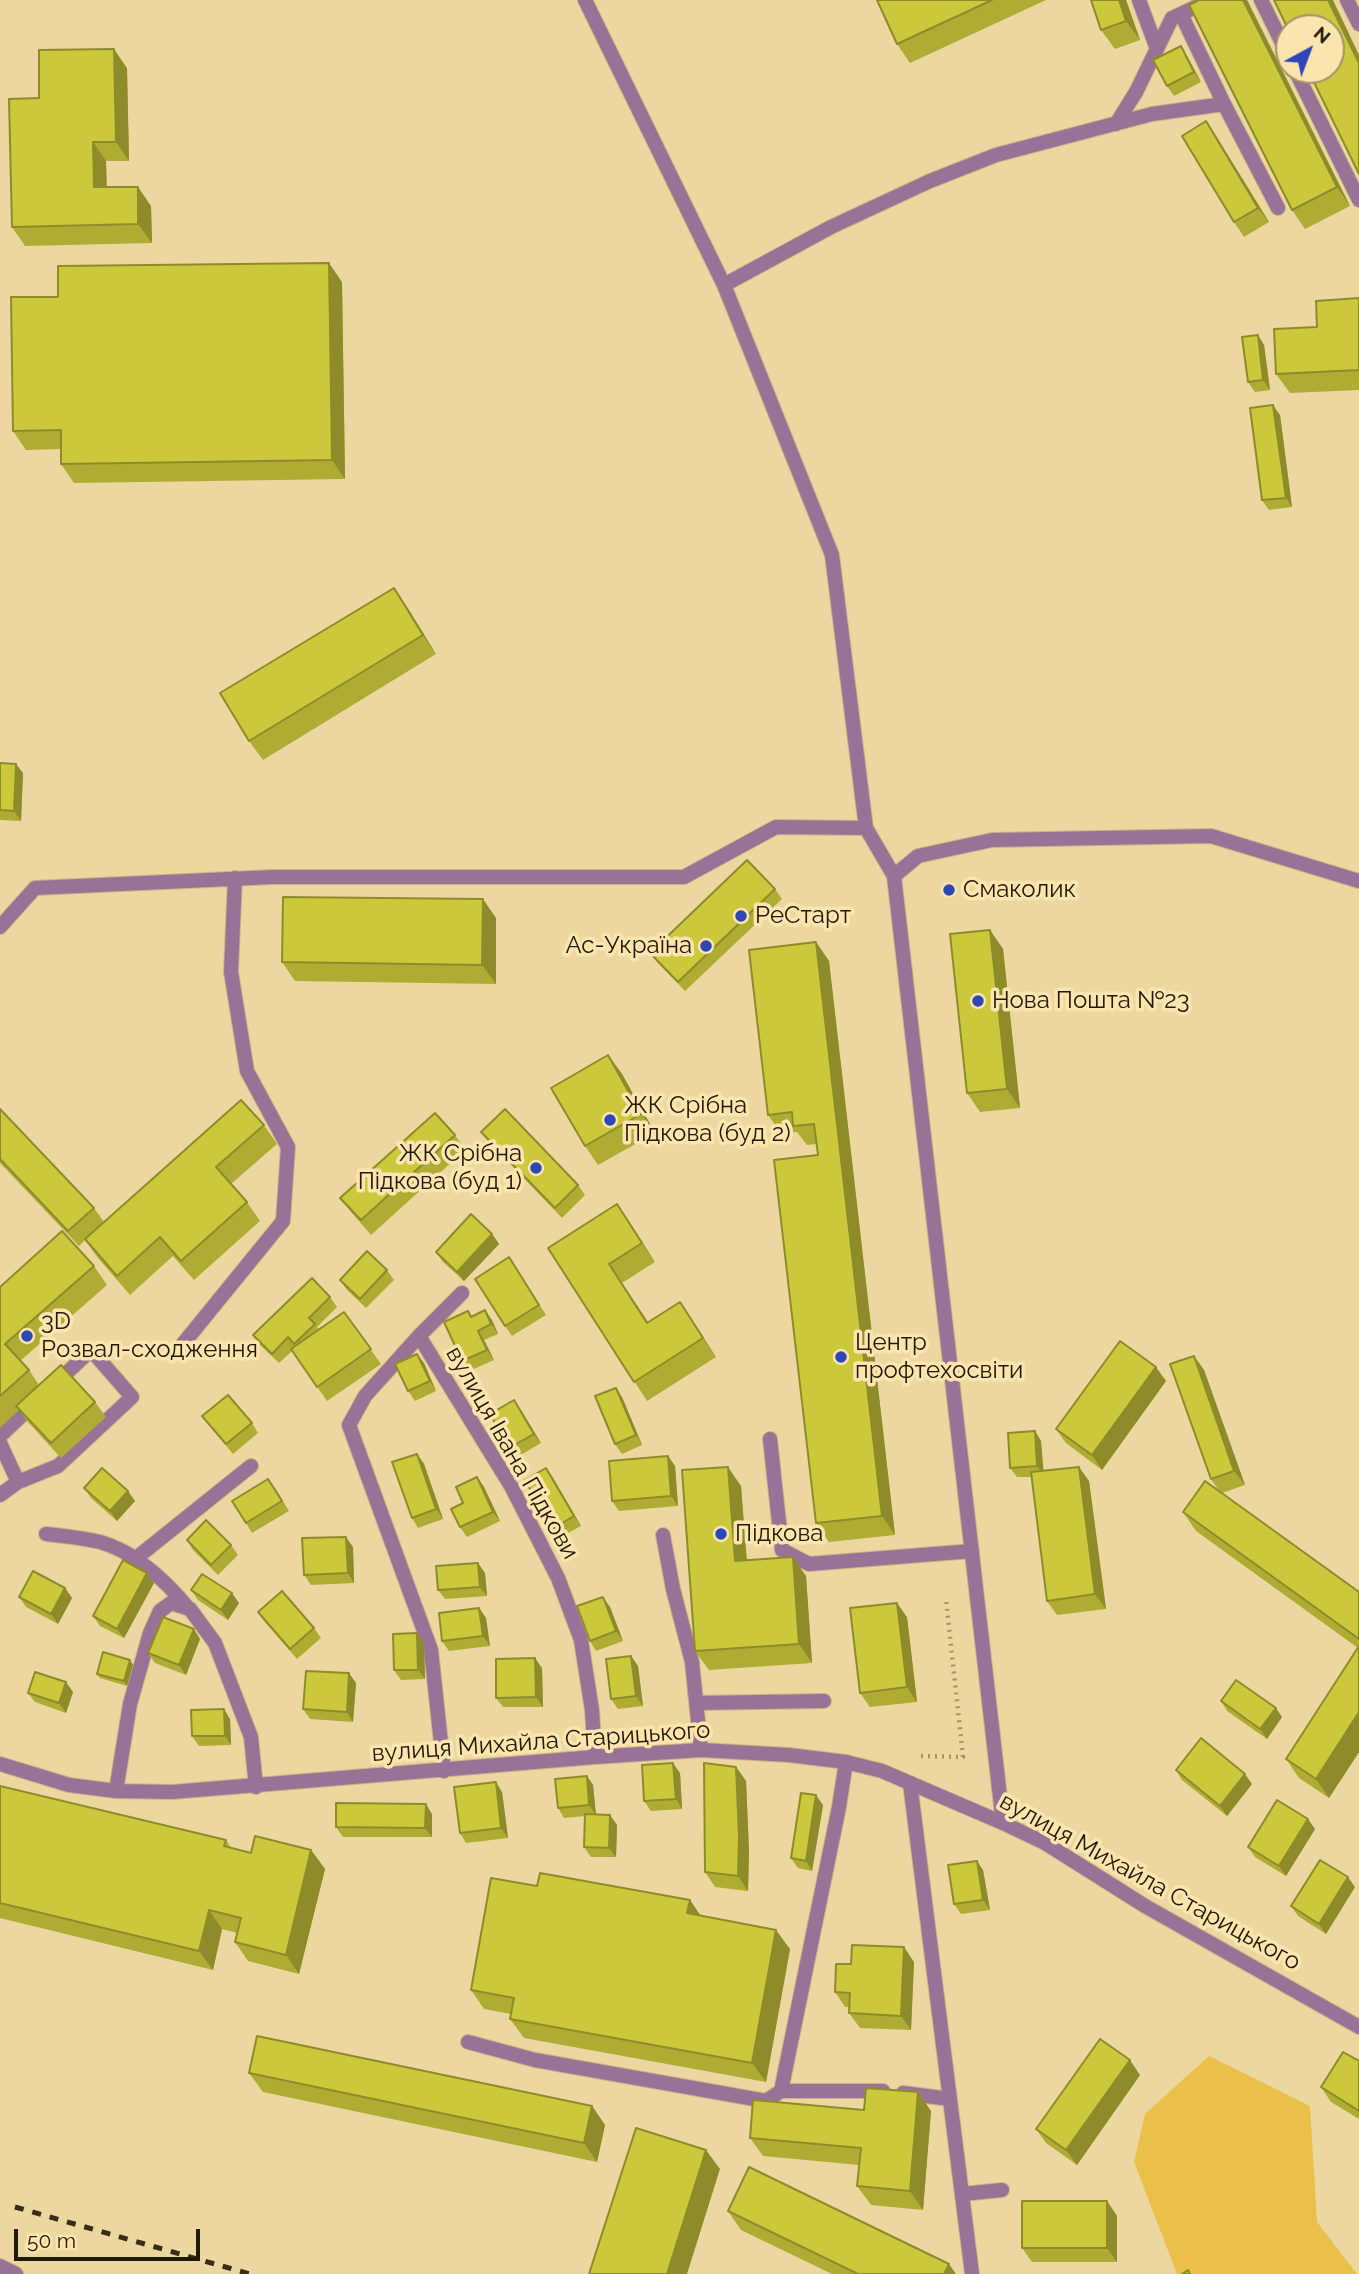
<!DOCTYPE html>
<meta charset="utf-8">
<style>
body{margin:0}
#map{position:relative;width:1359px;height:2274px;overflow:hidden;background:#edd7a0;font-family:Raleway,sans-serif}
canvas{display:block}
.north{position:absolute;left:1275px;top:14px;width:70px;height:70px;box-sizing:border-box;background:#fbe4ad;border:2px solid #a4936a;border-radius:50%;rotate:41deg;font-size:19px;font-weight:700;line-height:28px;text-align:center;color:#221a05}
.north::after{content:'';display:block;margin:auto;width:24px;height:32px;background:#2d47b7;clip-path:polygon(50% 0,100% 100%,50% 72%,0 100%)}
.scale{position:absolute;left:14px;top:2229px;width:186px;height:32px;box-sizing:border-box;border:4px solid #221a05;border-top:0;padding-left:9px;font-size:21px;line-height:24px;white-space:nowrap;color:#221a05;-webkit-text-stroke:5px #fbe4ad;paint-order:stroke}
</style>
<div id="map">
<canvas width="1359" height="2274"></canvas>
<div class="north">N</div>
<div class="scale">50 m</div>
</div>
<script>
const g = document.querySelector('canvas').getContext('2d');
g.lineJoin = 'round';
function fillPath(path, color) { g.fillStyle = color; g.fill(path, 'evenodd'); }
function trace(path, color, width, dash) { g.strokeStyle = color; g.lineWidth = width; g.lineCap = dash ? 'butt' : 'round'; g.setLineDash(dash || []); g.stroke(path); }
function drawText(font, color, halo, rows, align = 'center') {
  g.font = font + ' Raleway,sans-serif'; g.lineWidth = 7; g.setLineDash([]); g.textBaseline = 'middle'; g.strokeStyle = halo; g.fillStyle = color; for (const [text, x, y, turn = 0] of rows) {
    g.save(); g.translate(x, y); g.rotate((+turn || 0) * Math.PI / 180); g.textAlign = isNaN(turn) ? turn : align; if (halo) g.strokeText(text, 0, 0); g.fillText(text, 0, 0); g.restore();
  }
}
fillPath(new Path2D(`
 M1209 2056 1310 2106 1317 2222 1357 2274H1177L1134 2162 1145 2114Z`), '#eabf4a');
const lane = new Path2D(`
 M585 0 724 285 832 555 866 828 894 876 1003 1823
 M1139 0 1157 49
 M1261 0 1289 57
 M1347 0 1359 24
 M1181 14 1224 104 1278 208
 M1295 70 1359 200
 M1116 124 1136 92 1172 18 1211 0
 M724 285 831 227 930 181 996 155 1152 114 1224 104
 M894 876 918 856 992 840 1211 836 1359 881
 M0 927 35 888 273 877H684L776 827 866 828
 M178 1350 283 1221 288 1147 247 1071 231 972 235 878
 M0 1436 35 1403
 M770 1439 782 1550 809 1564 972 1551
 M0 1443 18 1482
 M0 1495 18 1482 58 1466 132 1397 91 1350 55 1384
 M46 1534C64 1536 83 1538 100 1542 134 1551 167 1582 188 1608
 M663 1535 673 1589 692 1662 701 1750
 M135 1559 251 1466
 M697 1703 824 1701
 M910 1783 972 2274
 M116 1791 130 1704 150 1633 160 1611 171 1603 190 1609 215 1643 251 1737 256 1787
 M468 2042 535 2060 766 2101 781 2091H883
 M781 2091 839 1807 846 1762
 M903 2093 950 2099
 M962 2194 1002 2190
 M0 2266 16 2274`);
const street = new Path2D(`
 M419 1336 511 1486 558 1578 581 1640 592 1710 595 1757
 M0 1764 69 1785 116 1791 172 1792 595 1757 701 1750 789 1755 846 1762 882 1771 1003 1823 1045 1843 1145 1906 1359 2027
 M444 1771 431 1650 349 1425 365 1396 419 1336 462 1293`);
trace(lane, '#c8b584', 16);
trace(street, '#c8b584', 16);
trace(new Path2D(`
 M921 1756 963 1757 946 1599`), '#a6956a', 4.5, [2, 5]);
trace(lane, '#997397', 14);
trace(street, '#997397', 14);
trace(new Path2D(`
 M15 2207 250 2274`), '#372e15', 5, [9, 9]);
fillPath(new Path2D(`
 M877 0H1046L910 63 897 44Z
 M1091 0H1126L1140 40 1115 49 1101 30Z
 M1247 0 1350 206 1305 229 1292 210Z
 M1187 56 1201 82 1174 96 1167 86Z
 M127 68 129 161H106L107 187 151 206 152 243 25 246 12 227 39 98Z
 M1206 121 1216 136 1269 222 1244 237 1234 222Z
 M342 282 345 479 74 483 61 464V449L26 450 13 431 58 297Z
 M1359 298V390L1290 393 1276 374 1317 327Z
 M1264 345 1270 390 1255 392 1248 382Z
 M1280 415 1292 507 1269 510 1262 500Z
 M407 607 436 654 263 760 249 741Z
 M0 763 23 773 21 821 0 820Z
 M775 889 782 899 685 991 657 962 650 953Z
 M496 918V984L295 981 282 962Z
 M990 930 1003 949 1020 1108 980 1112 967 1093Z
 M816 942 829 961 895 1535 829 1542 816 1523 818 1155 816 1144 807 1145 797 1132 782 1134 768 1115Z
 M608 1055 622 1074 655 1133 598 1165 585 1146Z
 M0 1109 94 1208 104 1222 264 1125 277 1144 231 1184 247 1202 260 1221 194 1280 173 1256 130 1295 98 1258 85 1240 79 1246 0 1163Z
 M481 1132 578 1185 585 1195 562 1218 488 1141Z
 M455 1135 465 1150 371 1235 351 1212 340 1198Z
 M630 1223 655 1262 622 1283 648 1322 680 1302 716 1357 647 1401 548 1248Z
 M492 1234 499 1244 464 1281 443 1262 436 1252Z
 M94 1266 107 1285 20 1361 29 1370 39 1385 95 1402 106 1417 61 1458 27 1421 19 1410 0 1428V1287Z
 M516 1267 546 1315 512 1336 505 1326Z
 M387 1270 394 1280 366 1308 347 1290 340 1280Z
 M330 1297 337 1307 317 1327 319 1330 344 1312 381 1364 327 1401 292 1351 279 1363 260 1345 253 1335Z
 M468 1311 472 1317 492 1320 498 1334 484 1340 494 1360 469 1371 462 1361Z
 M1194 1356 1204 1370 1245 1485 1222 1493 1359 1592V1752L1329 1798 1299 1778 1286 1759 1358 1648 1196 1531 1183 1512 1219 1491 1211 1479Z
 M424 1363 436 1391 415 1401 408 1391Z
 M1166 1381 1102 1470 1066 1443 1056 1429Z
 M622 1397 642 1445 622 1454 615 1444Z
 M514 1400 541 1443 516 1458 509 1448Z
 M202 1416 252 1423 258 1433 233 1454Z
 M1035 1431 1041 1441 1043 1471 1089 1481 1106 1609 1057 1615 1047 1601 1032 1477H1017L1010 1468Z
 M417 1454 424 1464 443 1519 418 1528 412 1518Z
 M668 1456 675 1466 678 1506 619 1511 612 1501Z
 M477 1477 484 1487 500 1521 467 1537 460 1527 463 1503Z
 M553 1478 581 1526 559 1538 552 1529Z
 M741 1486 747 1560 806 1576 812 1663 709 1670 695 1651Z
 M84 1488 135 1501 117 1521 91 1498Z
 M275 1488 289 1511 252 1533 246 1523Z
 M187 1540 231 1545 238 1555 218 1575 193 1550Z
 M353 1547 354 1583 311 1585 304 1575Z
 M485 1573 487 1596 445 1599 438 1590Z
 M154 1583 124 1638 100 1626 93 1616Z
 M65 1588 72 1598 58 1624 26 1607 19 1597Z
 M191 1590 239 1603 228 1620 198 1600Z
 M610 1607 623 1641 596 1651 590 1641Z
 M479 1608 486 1618 490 1646 449 1651 442 1641Z
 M258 1612 314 1628 321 1638 297 1659 265 1622Z
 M907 1617 917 1702 870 1707 860 1693Z
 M200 1639 186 1675 155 1663 148 1653Z
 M424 1643 425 1679 401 1680 394 1670Z
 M631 1656 638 1666 643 1706 618 1709 611 1699Z
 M130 1660 133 1665 127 1686 100 1678 97 1674Z
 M542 1668 543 1707H503L496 1698Z
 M356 1683 353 1722 310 1719 303 1709Z
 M73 1692 66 1713 35 1702 28 1693Z
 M1221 1701 1282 1717 1267 1739 1227 1711Z
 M230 1719 231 1745 199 1746 192 1736Z
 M736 1767 746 1781 749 1851 748 1891 715 1887 705 1872Z
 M1176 1770 1252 1784 1227 1816 1182 1780Z
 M680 1773 682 1809 651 1811 644 1801Z
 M587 1776 593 1785 596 1815 617 1825 616 1857H591L584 1847 585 1816 564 1818 558 1808Z
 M0 1786 226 1840 231 1848 251 1853 311 1850 325 1869 299 1974 248 1961 235 1942 237 1933 222 1929 213 1970 0 1918Z
 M502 1792 508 1838 466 1843 460 1833Z
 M823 1805 812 1871 798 1868 791 1858Z
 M432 1814V1837H343L336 1827Z
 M1315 1829 1286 1876 1255 1857 1248 1847Z
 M983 1870 990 1910 961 1914 954 1904Z
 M1355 1887 1326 1934 1298 1916 1291 1906Z
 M701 1916 790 1949 766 2082 524 2038 510 2019 511 2014 484 2009 471 1990Z
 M914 1962 911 2030 860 2028 849 2013 850 2007H845L835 1992 851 1964Z
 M1359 2061V2119L1331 2102 1321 2087Z
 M249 2073 592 2106 605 2125 597 2162 263 2092Z
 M1140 2075 1077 2165 1046 2143 1036 2129Z
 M864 2110 931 2111 923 2210 871 2205 857 2186 859 2165 763 2156 750 2138Z
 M1107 2201 1117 2216V2262H1032L1022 2248Z
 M728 2211 956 2274H832L741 2230Z`), '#afac34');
fillPath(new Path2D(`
 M1119 0H1126L1140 40 1126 21Z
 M1243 0H1247L1350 206 1337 187Z
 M1328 0H1333L1359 55V63Z
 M1181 46 1187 56 1201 82 1194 72Z
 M114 49 127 68 129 161 116 142Z
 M1206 121 1216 136 1269 222 1258 208Z
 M93 142 106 161 107 206 94 187Z
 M138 187 151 206 152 243 138 224Z
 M329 263 342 282 345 479 332 460Z
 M1258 335 1264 345 1270 390 1263 380Z
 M1273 405 1280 415 1292 507 1286 498Z
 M394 588 407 607 436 654 423 635Z
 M16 764 23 773 21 821 14 811Z
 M483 899 496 918V984L482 965Z
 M990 930 1003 949 1020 1108 1007 1089Z
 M816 942 829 961 895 1535 882 1516Z
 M608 1055 622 1074 655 1133 641 1114Z
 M617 1204 630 1223 655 1262 642 1243Z
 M492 1234 499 1244 464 1281 457 1272Z
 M609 1264 622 1283 661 1342 647 1323Z
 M680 1302 693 1321 716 1357 703 1338Z
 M485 1310 492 1320 498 1334 491 1324Z
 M478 1331 484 1340 494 1360 487 1350Z
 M417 1354 424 1363 436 1391 430 1381Z
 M1194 1356 1204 1370 1245 1485 1234 1471Z
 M1156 1367 1166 1381 1102 1470 1092 1455Z
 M616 1388 622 1397 642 1445 636 1435Z
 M514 1400 521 1410 541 1443 534 1434Z
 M1035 1431 1041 1441 1044 1476 1037 1466Z
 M417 1454 424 1464 443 1519 436 1509Z
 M668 1456 675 1466 678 1506 671 1496Z
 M728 1467 741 1486 748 1580 735 1561Z
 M1079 1467 1089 1481 1106 1609 1095 1594Z
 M546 1468 553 1478 581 1526 574 1516Z
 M477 1477 484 1487 500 1521 493 1512Z
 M128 1491 135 1501 117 1521 110 1511Z
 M346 1537 353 1547 354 1583 348 1573Z
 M793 1557 806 1576 812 1663 799 1644Z
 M478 1563 485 1573 487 1596 480 1587Z
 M147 1573 154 1583 124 1638 117 1629Z
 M65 1588 72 1598 58 1624 51 1614Z
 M232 1593 239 1603 228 1620 221 1610Z
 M603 1597 610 1607 623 1641 616 1631Z
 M897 1603 907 1617 917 1702 907 1687Z
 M479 1608 486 1618 490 1646 483 1636Z
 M194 1629 200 1639 186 1675 179 1665Z
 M417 1633 424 1643 425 1679 418 1670Z
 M631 1656 638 1666 643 1706 636 1696Z
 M535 1658 542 1668 543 1707 536 1697Z
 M130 1660 133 1665 127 1686 124 1681Z
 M349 1673 356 1683 353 1722 347 1712Z
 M66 1682 73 1692 66 1713 59 1703Z
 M1276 1708 1282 1717 1267 1739 1260 1729Z
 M224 1709 230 1719 231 1745 225 1736Z
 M1359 1712V1752L1329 1798 1316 1779Z
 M673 1763 680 1773 682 1809 676 1799Z
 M736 1767 746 1781 749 1851 748 1891 738 1876Z
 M1245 1774 1252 1784 1227 1816 1220 1806Z
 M587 1776 593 1785 596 1815 589 1805Z
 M496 1782 502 1792 508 1838 501 1828Z
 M816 1795 823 1805 812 1871 806 1861Z
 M426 1804 432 1814V1837L425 1828Z
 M610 1815 617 1825 616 1857 609 1848Z
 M1308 1819 1315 1829 1286 1876 1279 1866Z
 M311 1850 325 1869 299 1974 286 1955Z
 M977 1861 983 1870 990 1910 983 1900Z
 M1348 1877 1355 1887 1326 1934 1319 1924Z
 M690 1900 703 1919 687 1913Z
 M209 1910 222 1929 213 1970 199 1951Z
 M776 1930 790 1949 766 2082 752 2063Z
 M904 1947 914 1962 911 2030 901 2016Z
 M1130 2060 1140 2075 1077 2165 1066 2150Z
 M918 2092 931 2111 923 2210 910 2191Z
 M592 2106 605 2125 597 2162 584 2143Z
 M706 2150 720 2169 687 2274H667Z
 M1107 2201 1117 2216V2262L1107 2248Z
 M949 2264 956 2274H944Z`), '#8e8c2a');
const building = new Path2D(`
 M877 0H992L897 44Z
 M1091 0H1119L1126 21 1101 30Z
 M1199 0H1243L1337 187 1292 210 1189 5Z
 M1274 0H1328L1359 63V174L1308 70H1331V28H1289V31Z
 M1181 46 1194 72 1167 86 1153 60Z
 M114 49 116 142H93L94 187H138V224L12 227 9 99 39 98V50Z
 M1206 121 1258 208 1234 222 1182 136Z
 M329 263 332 460 61 464V430L13 431 11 297H58V266Z
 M1359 298V370L1276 374 1274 329 1317 327 1316 301Z
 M1258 335 1263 380 1248 382 1242 337Z
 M1273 405 1286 498 1262 500 1250 408Z
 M394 588 423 635 249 741 220 693Z
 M0 763 16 764 14 811 0 810Z
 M747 860 775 889 678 982 650 953Z
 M283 897 483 899 482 965 282 962Z
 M990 930 1007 1089 967 1093 950 934Z
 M816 942 882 1516 816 1523 774 1160 818 1155 814 1124 793 1126 792 1112 768 1115 749 950Z
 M608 1055 641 1114 585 1146 551 1088Z
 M241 1100 264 1125 216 1167 247 1202 181 1261 160 1237 117 1276 85 1239Z
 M0 1109 94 1208 68 1231 0 1159Z
 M505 1109 578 1185 555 1208 481 1132Z
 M435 1113 455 1135 361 1220 340 1198Z
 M617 1204 642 1243 609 1264 647 1323 680 1302 703 1338 634 1382 548 1248Z
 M471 1214 492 1234 457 1272 436 1252Z
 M62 1231 94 1266 5 1344 29 1370 0 1396V1287Z
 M367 1251 387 1270 360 1299 340 1280Z
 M509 1257 539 1305 505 1326 475 1279Z
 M312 1278 330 1297 309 1318 315 1324 294 1344 288 1337 272 1354 253 1335Z
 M485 1310 491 1324 478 1331 487 1350 462 1361 444 1322 468 1311 471 1317Z
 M344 1312 371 1349 317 1387 291 1349Z
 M1120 1341 1156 1367 1092 1455 1056 1429Z
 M417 1354 430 1381 408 1391 395 1364Z
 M1194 1356 1234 1471 1211 1479 1170 1364Z
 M61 1365 95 1402 51 1443 16 1406Z
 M616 1388 636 1435 615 1444 595 1396Z
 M228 1395 252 1423 226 1444 202 1416Z
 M514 1400 534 1434 509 1448 490 1414Z
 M1035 1431 1037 1466 1010 1468 1008 1433Z
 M417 1454 436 1509 412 1518 392 1462Z
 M668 1456 671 1496 612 1501 609 1461Z
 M728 1467 735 1561 793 1557 799 1644 695 1651 682 1470Z
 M1079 1467 1095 1594 1047 1601 1031 1472Z
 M102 1468 128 1491 110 1511 84 1488Z
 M546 1468 574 1516 552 1529 525 1480Z
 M477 1477 493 1512 460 1527 451 1509 463 1503 456 1487Z
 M268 1479 282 1501 246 1523 232 1501Z
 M1205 1481 1359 1592V1639L1183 1512Z
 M206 1520 231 1545 211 1565 187 1540Z
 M346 1537 348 1573 304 1575 302 1538Z
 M123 1560 147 1573 117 1629 93 1616Z
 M478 1563 480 1587 438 1590 436 1566Z
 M33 1571 65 1588 51 1614 19 1597Z
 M202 1574 232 1593 221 1610 191 1590Z
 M282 1591 314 1628 290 1649 258 1612Z
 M603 1597 616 1631 590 1641 577 1606Z
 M897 1603 907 1687 860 1693 850 1608Z
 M479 1608 483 1636 442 1641 439 1613Z
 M163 1617 194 1629 179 1665 148 1653Z
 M417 1633 418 1670H394L393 1634Z
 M1359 1646V1712L1316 1779 1286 1759Z
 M103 1652 130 1660 124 1681 97 1674Z
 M631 1656 636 1696 611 1699 606 1659Z
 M535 1658 536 1697 496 1698V1659Z
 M306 1671 349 1673 347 1712 303 1709Z
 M35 1672 66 1682 59 1703 28 1693Z
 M1236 1680 1276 1708 1260 1729 1221 1701Z
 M224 1709 225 1736H192L191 1710Z
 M1201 1738 1245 1774 1220 1806 1176 1770Z
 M673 1763 676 1799 644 1801 642 1765Z
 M704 1763 736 1767 739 1837 738 1876 705 1872Z
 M587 1776 589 1805 558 1808 555 1779Z
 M496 1782 501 1828 460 1833 454 1787Z
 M0 1786 226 1840 224 1846 251 1853 255 1836 311 1850 286 1955 235 1942 241 1918 209 1910 199 1951 0 1903Z
 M801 1793 816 1795 806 1861 791 1858Z
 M1277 1800 1308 1819 1279 1866 1248 1847Z
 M336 1803 426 1804 425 1828 336 1827Z
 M585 1814 610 1815 609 1848 584 1847Z
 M1320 1860 1348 1877 1319 1924 1291 1906Z
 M977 1861 983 1900 954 1904 948 1865Z
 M540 1873 690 1900 687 1913 776 1930 752 2063 510 2019 514 1998 471 1990 491 1878 537 1886Z
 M852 1945 904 1947 901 2016 849 2013 850 1993 835 1992 836 1964H851Z
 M257 2036 592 2106 584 2143 249 2073Z
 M1100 2039 1130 2060 1066 2150 1036 2129Z
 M1343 2052 1359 2061V2111L1321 2087Z
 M866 2088 918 2092 910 2191 857 2186 861 2148 750 2138 753 2100 864 2110Z
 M636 2128 706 2150 667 2274H589Z
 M749 2167 949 2264 944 2274H858L728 2211Z
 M1022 2201H1107V2248H1022Z
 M1188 2270 1190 2274H1182Z`);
fillPath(building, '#cbc83c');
trace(building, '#8e8c2a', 2);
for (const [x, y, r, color] of [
 [949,890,7,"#2d47b7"],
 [741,916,7,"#2d47b7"],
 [706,946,7,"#2d47b7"],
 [978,1001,7,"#2d47b7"],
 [610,1120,7,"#2d47b7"],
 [536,1168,7,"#2d47b7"],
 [27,1336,7,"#2d47b7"],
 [841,1357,7,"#2d47b7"],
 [721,1534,7,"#2d47b7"]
]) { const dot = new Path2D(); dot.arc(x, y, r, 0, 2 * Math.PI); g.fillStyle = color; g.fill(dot); trace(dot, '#fbe4ad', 2.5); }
drawText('24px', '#221a05', '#fbe4ad', [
 ["Смаколик",963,890],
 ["РеСтарт",755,916],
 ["Ас-Україна",692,946,"right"],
 ["Нова Пошта №23",992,1001],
 ["ЖК Срібна",624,1106],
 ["Підкова (буд 2)",624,1134],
 ["ЖК Срібна",522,1154,"right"],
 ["Підкова (буд 1)",522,1182,"right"],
 ["3D",41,1322],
 ["Розвал-сходження",41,1350],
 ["Центр",855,1343],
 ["профтехосвіти",855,1371],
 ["Підкова",735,1534]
], 'left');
drawText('24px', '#221a05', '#fbe4ad', [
 ["вулиця Івана Підкови",512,1453,60],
 ["вулиця Михайла Старицького",541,1742,-4],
 ["вулиця Михайла Старицького",1150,1882,29]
]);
</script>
